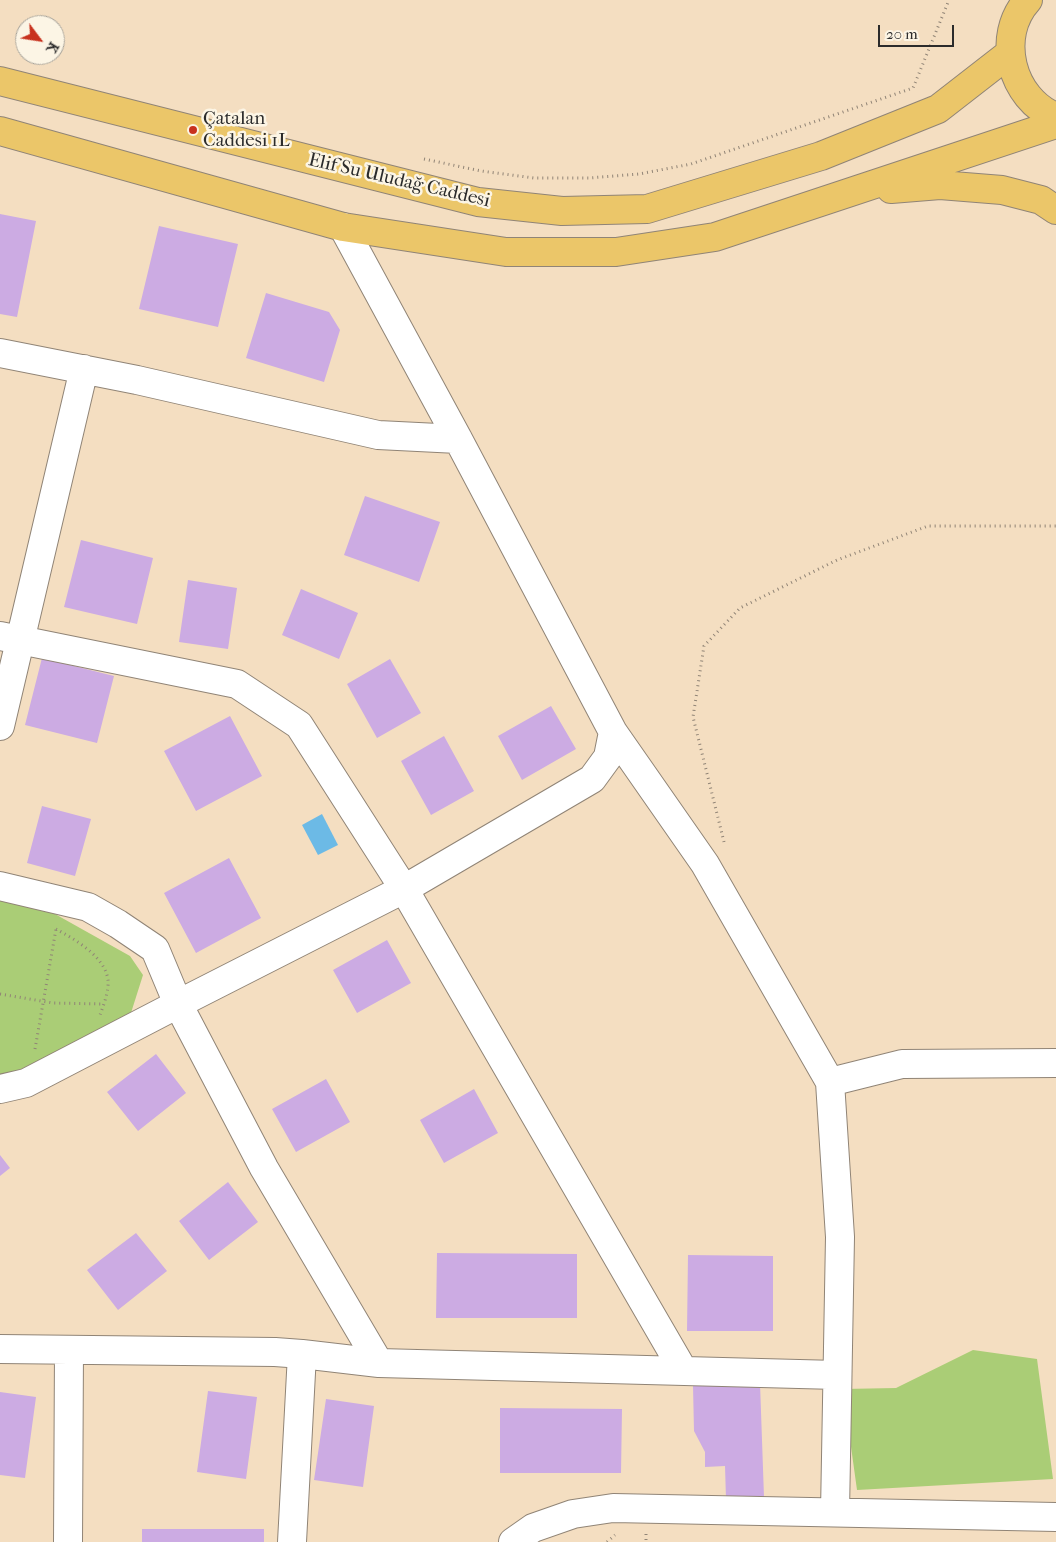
<!DOCTYPE html>
<meta charset="utf-8">
<style>
body{margin:0}
#map{position:relative;width:1056px;height:1542px;overflow:hidden;background:#f4dec1;font-family:"IM FELL French Canon",serif}
canvas{display:block}
.north{position:absolute;left:15px;top:15px;width:50px;height:50px;box-sizing:border-box;background:#fcf5e5;border:1px solid #a8a49b;border-radius:50%;rotate:121deg;font-size:14px;font-weight:700;line-height:20px;text-align:center;color:#2b2b2b}
.north::after{content:'';display:block;margin:auto;width:18px;height:22px;background:#c8321e;clip-path:polygon(50% 0,100% 100%,50% 72%,0 100%)}
.scale{position:absolute;left:878px;top:25px;width:76px;height:22px;box-sizing:border-box;border:2px solid #2b2b2b;border-top:0;padding-left:6px;font-size:15px;line-height:18px;white-space:nowrap;color:#2b2b2b;-webkit-text-stroke:4px #fcf5e5;paint-order:stroke}
</style>
<div id="map">
<canvas width="1056" height="1542"></canvas>
<div class="north">K</div>
<div class="scale">20 m</div>
</div>
<script>
const g = document.querySelector('canvas').getContext('2d');
g.lineJoin = 'round';
function fillPath(path, color) { g.fillStyle = color; g.fill(path, 'evenodd'); }
function trace(path, color, width, dash) { g.strokeStyle = color; g.lineWidth = width; g.lineCap = dash ? 'butt' : 'round'; g.setLineDash(dash || []); g.stroke(path); }
function drawText(font, color, halo, rows, align = 'center') {
  g.font = font + ' "IM FELL French Canon",serif'; g.lineWidth = 5; g.setLineDash([]); g.textBaseline = 'middle'; g.strokeStyle = halo; g.fillStyle = color; for (const [text, x, y, turn = 0] of rows) {
    g.save(); g.translate(x, y); g.rotate((+turn || 0) * Math.PI / 180); g.textAlign = isNaN(turn) ? turn : align; if (halo) g.strokeText(text, 0, 0); g.fillText(text, 0, 0); g.restore();
  }
}
fillPath(new Path2D(`
 M0 899 55 914 130 956 143 975 130 1016 7 1076H0Z
 M973 1350 1037 1359 1053 1479 857 1490 843 1389 896 1388Z`), '#aacd76');
fillPath(new Path2D(`
 M322 814 338 845 318 855 302 825Z`), '#6cbae6');
fillPath(new Path2D(`
 M0 214 36 221 17 317 0 314Z
 M159 226 238 244 218 327 139 309Z
 M266 293 329 312 340 330 324 382 246 358Z
 M365 496 440 522 419 582 344 555Z
 M81 540 153 558 137 624 64 607Z
 M188 580 237 588 228 649 179 642Z
 M301 589 358 613 339 659 282 635Z
 M42 658 114 676 97 743 25 725Z
 M390 659 421 713 377 738 347 684Z
 M551 706 576 749 522 780 498 736Z
 M230 716 262 776 196 811 164 751Z
 M444 736 474 791 431 815 401 761Z
 M42 806 91 819 75 876 27 863Z
 M229 858 261 918 196 953 164 893Z
 M387 940 411 983 357 1013 333 970Z
 M156 1054 186 1093 138 1131 107 1092Z
 M326 1079 350 1122 296 1152 272 1109Z
 M474 1089 498 1133 444 1163 420 1120Z
 M0 1155 10 1168 0 1176Z
 M228 1182 258 1222 209 1260 179 1221Z
 M136 1233 167 1271 118 1310 87 1270Z
 M437 1253 577 1254V1318H436Z
 M688 1255 773 1256V1331H687Z
 M760 1383 764 1497 726 1499 725 1466 705 1467V1452L694 1431 693 1386Z
 M208 1391 257 1397 246 1479 197 1472Z
 M0 1392 36 1397 25 1478 0 1475Z
 M326 1399 374 1406 363 1487 314 1480Z
 M500 1408 622 1409 621 1473H500Z
 M142 1529H264V1542H142Z`), '#ccabe3');
const minor = new Path2D(`
 M343 227 458 439 613 732 608 757 592 779 404 889 178 1004 264 1168 379 1363
 M0 353 137 380 378 435 458 439
 M0 636 237 684 299 725 404 889 683 1370
 M0 726 84 369
 M613 732 705 864 830 1082 840 1237 835 1512
 M0 886 88 907 118 924 155 949 178 1004 26 1083 0 1089
 M830 1082 902 1064 1056 1063
 M0 1349 275 1352 302 1354 379 1363 837 1375
 M68 1542 69 1350
 M292 1542 302 1354
 M513 1542 533 1528 573 1514 613 1508 1056 1517`);
const major = new Path2D(`
 M1028 0C995 36 1011 99 1056 117
 M0 81 478 202 562 211 647 209 821 156 938 109 1010 53
 M0 131 343 227 506 252H616L715 237 1056 124
 M891 189 940 185 1002 190 1041 200 1056 210`);
trace(minor, '#908476', 30);
trace(major, '#908476', 30);
trace(new Path2D(`
 M424 159 481 171 534 178H589L639 174 691 164 913 88 949 0
 M724 842 693 717 704 646 740 608 837 560 928 526H1056
 M56 929C74 939 105 956 108 980 109 991 104 1004 100 1015
 M0 994 53 1003 103 1004
 M35 1049 56 929
 M646 1534V1542
 M607 1542 615 1535`), '#908476', 3, [1, 4]);
trace(minor, '#fff', 28);
trace(major, '#ebc669', 28);
for (const [x, y, r, color] of [
 [193,130,5,"#c8321e"]
]) { const dot = new Path2D(); dot.arc(x, y, r, 0, 2 * Math.PI); g.fillStyle = color; g.fill(dot); trace(dot, '#fcf5e5', 2); }
drawText('19px', '#2b2b2b', '#fcf5e5', [
 ["Çatalan",203,119],
 ["Caddesi 1L",203,141]
], 'left');
drawText('19px', '#2b2b2b', '#fcf5e5', [
 ["Elif Su Uludağ Caddesi",399,181,13]
]);
</script>
